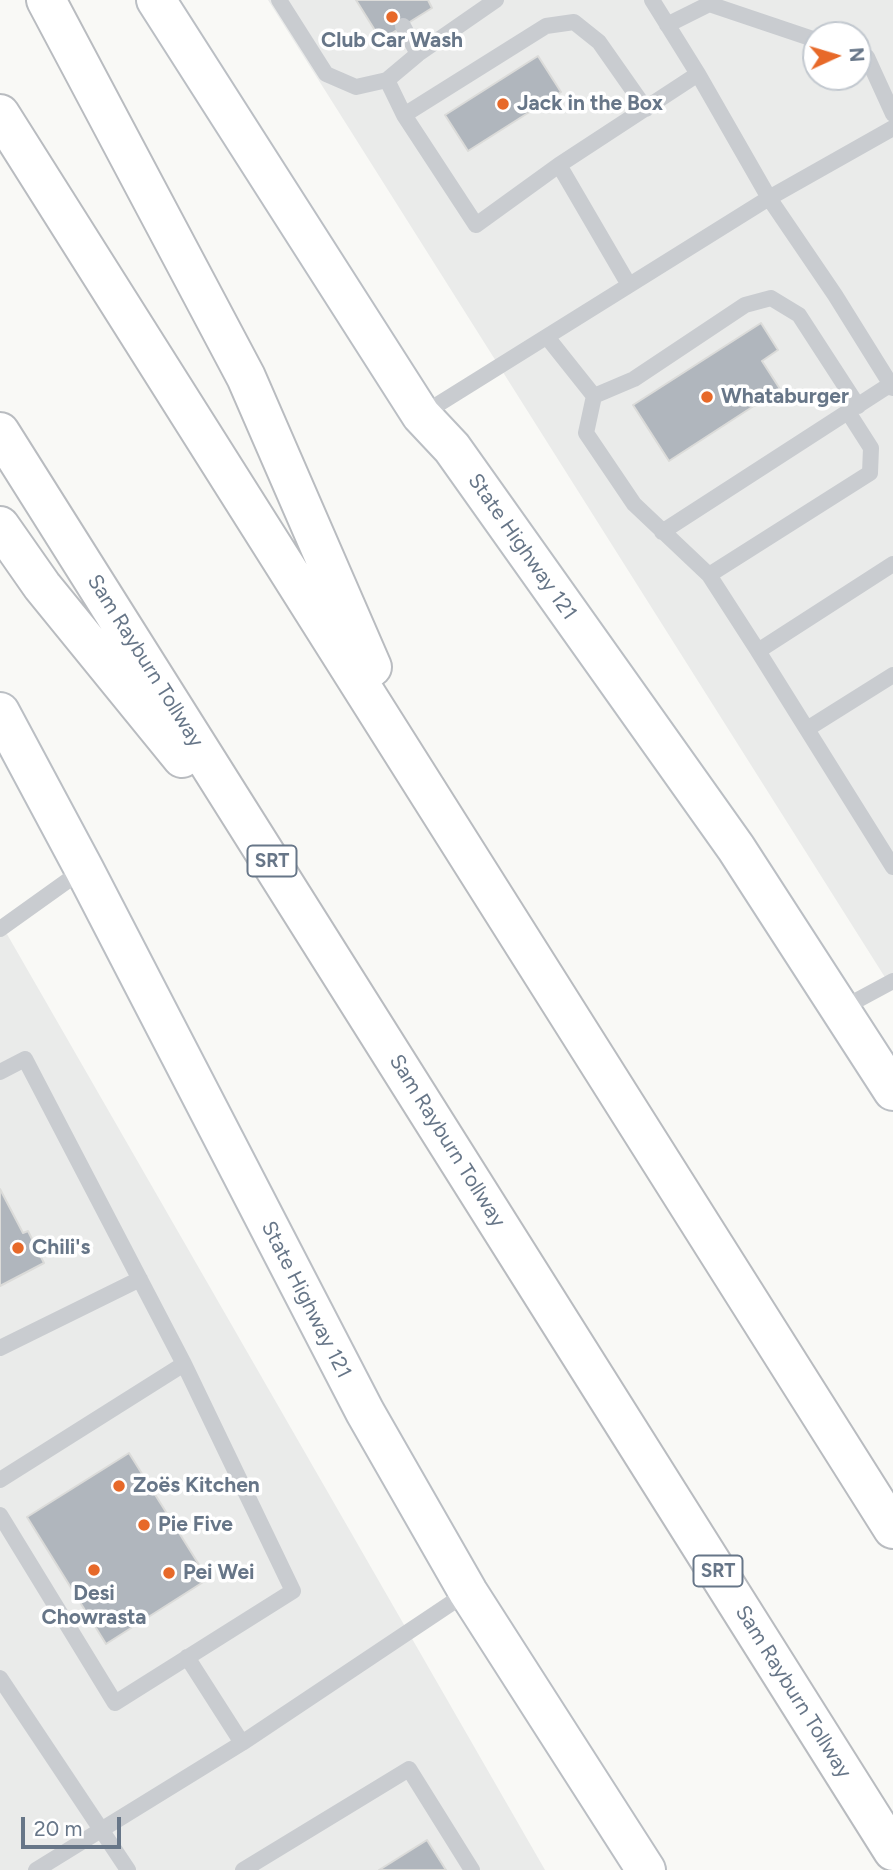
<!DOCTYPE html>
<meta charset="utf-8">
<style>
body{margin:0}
#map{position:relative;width:893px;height:1870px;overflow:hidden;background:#f9f9f6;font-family:Figtree,sans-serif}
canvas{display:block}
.north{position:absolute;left:802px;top:21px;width:70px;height:70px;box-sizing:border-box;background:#fff;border:2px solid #c2c8cf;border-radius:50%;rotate:86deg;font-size:19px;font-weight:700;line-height:28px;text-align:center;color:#677688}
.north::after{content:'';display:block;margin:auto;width:24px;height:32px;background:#e76929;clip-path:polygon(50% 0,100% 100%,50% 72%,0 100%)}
.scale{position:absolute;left:21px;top:1817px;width:100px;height:32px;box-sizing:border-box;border:4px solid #677688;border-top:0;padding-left:9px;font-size:21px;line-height:24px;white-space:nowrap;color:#677688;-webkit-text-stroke:5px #fff;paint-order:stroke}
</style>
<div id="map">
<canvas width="893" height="1870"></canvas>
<div class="north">N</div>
<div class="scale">20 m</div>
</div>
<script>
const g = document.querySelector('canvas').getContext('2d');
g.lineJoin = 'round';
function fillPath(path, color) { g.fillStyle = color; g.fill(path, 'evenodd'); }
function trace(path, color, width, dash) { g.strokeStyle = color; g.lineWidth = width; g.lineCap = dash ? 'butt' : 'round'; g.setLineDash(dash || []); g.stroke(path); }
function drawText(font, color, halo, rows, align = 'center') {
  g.font = font + ' Figtree,sans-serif'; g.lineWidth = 7; g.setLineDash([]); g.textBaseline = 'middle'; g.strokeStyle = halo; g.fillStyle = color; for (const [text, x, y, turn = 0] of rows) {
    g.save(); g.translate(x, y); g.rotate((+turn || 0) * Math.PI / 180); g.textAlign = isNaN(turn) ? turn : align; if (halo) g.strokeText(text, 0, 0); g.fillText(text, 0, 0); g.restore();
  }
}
fillPath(new Path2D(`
 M268 0H893V990ZM816 35H858V77H816Z
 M0 922 545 1870H0Z`), '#eaebea');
const building = new Path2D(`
 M356 0H428L432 8 381 40Z
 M538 56 561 92 468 151 445 115Z
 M761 323 778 350 762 361 780 389 669 461 633 405Z
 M0 1189 23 1233 28 1231 44 1263 0 1286Z
 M129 1453 208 1579 106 1644 27 1517Z
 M427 1840 446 1870H379Z`);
fillPath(building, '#b0b6bd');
trace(building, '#dbdbd9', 2);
const secondary = new Path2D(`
 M156 0 421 415 452 448 736 848 893 1091
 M0 712 84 869 365 1412 468 1592 646 1870`);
const motorway = new Path2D(`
 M46 0 246 377 372 667
 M0 114 893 1529
 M0 432 893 1851
 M0 526 42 586 182 758`);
trace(secondary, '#bbbfc4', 42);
trace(motorway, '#b9bcc0', 42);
trace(new Path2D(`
 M279 0 326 74 356 87 387 80
 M496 0 418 54 387 80 404 115 476 225 559 165 698 74
 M652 0 698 74 769 198 835 295 893 388
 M667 25 709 4 816 40
 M403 26 418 54
 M858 54 867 57 893 114
 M404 115 546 26 574 22 599 42 646 109
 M559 165 629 285
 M547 337 594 396 586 433 634 504 709 575 758 651
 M594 396 634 379 745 305 771 298 799 315 858 406
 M421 415 769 198 893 128
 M662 532 891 384
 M893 564 758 651 893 867
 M709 575 870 473 871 448 848 412
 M807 729 893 675
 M0 929 84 869
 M841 1009 893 981
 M0 1072 25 1059 184 1364
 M0 1348 140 1279
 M0 1480 184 1364 293 1591 115 1703 0 1515
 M187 1657 242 1743
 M0 1678 128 1870
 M36 1870 242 1743 468 1592
 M243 1870 409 1769 472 1870`), '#c9ccd0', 16);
trace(secondary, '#fff', 38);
trace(motorway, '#fff', 38);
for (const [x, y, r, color] of [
 [392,17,7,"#e76929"],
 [503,104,7,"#e76929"],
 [707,397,7,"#e76929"],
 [18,1248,7,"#e76929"],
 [119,1486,7,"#e76929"],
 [144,1525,7,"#e76929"],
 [94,1570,7,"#e76929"],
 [169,1573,7,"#e76929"]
]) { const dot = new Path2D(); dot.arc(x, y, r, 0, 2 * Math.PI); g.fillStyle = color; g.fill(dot); trace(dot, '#fff', 2.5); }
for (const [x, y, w] of [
 [272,861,49],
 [718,1571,49]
]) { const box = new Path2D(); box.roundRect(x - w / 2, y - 15.5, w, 31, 5); g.fillStyle = '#fff'; g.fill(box); trace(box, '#677688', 2); }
drawText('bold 19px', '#677688', null, [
 ["SRT",272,861],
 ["SRT",718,1571]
]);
drawText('bold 21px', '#677688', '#fff', [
 ["Club Car Wash",392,41,"center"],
 ["Jack in the Box",517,104],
 ["Whataburger",721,397],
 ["Chili's",32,1248],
 ["Zoës Kitchen",133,1486],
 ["Pie Five",158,1525],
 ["Pei Wei",183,1573],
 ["Desi",94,1594,"center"],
 ["Chowrasta",94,1618,"center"]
], 'left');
drawText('21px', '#677688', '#fff', [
 ["State Highway 121",522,547,55],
 ["Sam Rayburn Tollway",145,661,58],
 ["Sam Rayburn Tollway",447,1141,58],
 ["State Highway 121",306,1300,63],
 ["Sam Rayburn Tollway",793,1692,58]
]);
</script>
